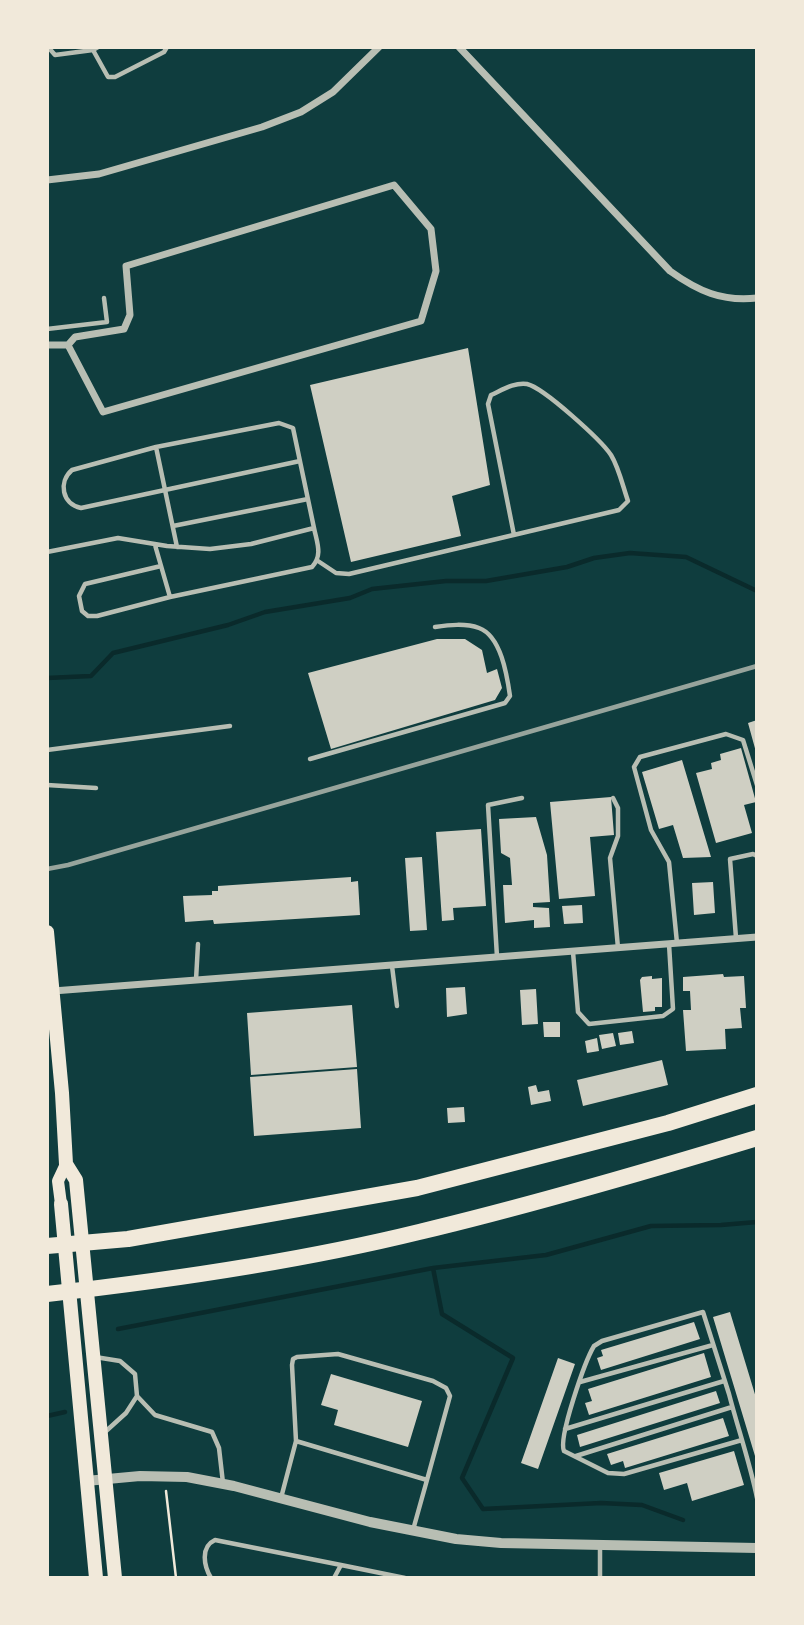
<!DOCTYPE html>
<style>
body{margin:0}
#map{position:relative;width:804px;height:1625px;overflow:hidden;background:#0f3d3e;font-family:"Open Sans",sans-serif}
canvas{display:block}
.frame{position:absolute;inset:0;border:49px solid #f1e9da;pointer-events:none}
</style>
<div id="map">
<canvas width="804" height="1625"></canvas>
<div class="frame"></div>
</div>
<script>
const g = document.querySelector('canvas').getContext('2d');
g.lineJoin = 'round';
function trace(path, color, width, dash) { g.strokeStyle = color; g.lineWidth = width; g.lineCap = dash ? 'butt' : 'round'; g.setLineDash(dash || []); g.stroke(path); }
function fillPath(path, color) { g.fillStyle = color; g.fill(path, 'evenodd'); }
trace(new Path2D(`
 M47 678 91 676 113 653 228 625 265 612 350 598 372 589 446 581H486L567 567 594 558 630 553 686 557 757 591
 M433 1268 442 1314 513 1358 462 1478 483 1509 601 1503 642 1505 683 1520
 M118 1329 433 1268 546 1255 651 1226 721 1225 757 1222
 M47 1416 65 1412`), '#0a2a2b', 4.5);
fillPath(new Path2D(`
 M468 348 490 485 452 496 461 536 351 562 310 385Z
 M437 639H465L482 650 487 673 497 669 502 688 495 700 331 749 308 673Z
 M757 720V752H756L748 723Z
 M741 748 756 802 744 805 752 833 716 843 696 773 712 769 711 763 721 760 720 754Z
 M682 760 711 857 683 858 673 825 659 829 642 772Z
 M611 797 614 835 590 837 595 896 559 899 550 802Z
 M536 817 547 855 550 902 533 903V907L549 908 550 927 534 928V920L505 923 503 885H512L510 858 501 853 499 819Z
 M481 829 486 906 453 908 454 920 442 921 436 832Z
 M422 857 427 930 410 931 405 858Z
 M351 877V882L358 881 360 915 214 924 213 920 185 922 183 896 212 895V891H218V886Z
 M713 882 715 913 694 915 692 883Z
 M582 905 583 923 564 924 562 906Z
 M723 974 724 977 744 976 746 1008H740L742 1028 725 1029 726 1049 686 1051 683 1010H691L690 991H683V977Z
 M652 976V979L662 978V1007H655V1011L643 1012 640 980 642 977Z
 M465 987 467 1014 447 1017 446 988Z
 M536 989 538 1024 522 1025 520 990Z
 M352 1005 357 1067 251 1075 247 1013Z
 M543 1022H560V1037H544Z
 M632 1031 634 1043 620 1045 618 1033Z
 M613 1033 616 1046 602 1049 599 1035Z
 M597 1038 599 1051 587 1053 585 1041Z
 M662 1060 668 1085 583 1106 577 1080Z
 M357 1069 361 1128 254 1136 250 1077Z
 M536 1085 538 1092 549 1090 551 1101 531 1105 528 1087Z
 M464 1107 465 1122 448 1123 447 1108Z
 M730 1312 757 1401V1456H755L713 1317Z
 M694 1322 700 1339 601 1370 597 1358 603 1356 601 1350Z
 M704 1353 711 1377 589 1415 585 1403 592 1401 588 1389Z
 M558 1358 575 1364 538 1469 521 1463Z
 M331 1374 422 1401 408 1447 334 1425 338 1410 321 1405Z
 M716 1391 720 1403 580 1447 577 1435Z
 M723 1418 729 1436 625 1468 623 1461 611 1465 607 1454Z
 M734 1451 744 1485 692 1501 687 1483 664 1490 659 1473Z`), '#cfcfc3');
trace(new Path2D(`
 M166 1491 176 1578`), '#f1e9da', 2.5);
trace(new Path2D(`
 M48 47 55 55 93 50 98 47
 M93 50 108 77H115L164 52 167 47
 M47 329 107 322 104 298
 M156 447 72 470C58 482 62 504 81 508L300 461
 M173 526 308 499
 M155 545 170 597 312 567C323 555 317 543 314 528
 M47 552 118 538 167 546 210 549 251 544 314 528 293 428 279 423 156 447 177 547
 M318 561 336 573 349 574 619 510 628 501C623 487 619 468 611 455 601 440 544 388 527 384 515 382 502 390 491 395L488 404 514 535
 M161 566 85 584 79 596 82 611 88 616H97L170 597
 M47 750 230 726
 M310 759 505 703 510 696C507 675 501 636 479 628 465 623 449 625 435 627
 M47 785 96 788
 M613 798 618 808V836L610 858 618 948
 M736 938 730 859 753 854 757 856
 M677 943 669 862 651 830 634 767 640 757 726 734 743 740 757 785
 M573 952 578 1012 589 1024 663 1016 673 1009 669 944
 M497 957 488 805 522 798
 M392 966 397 1006
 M196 980 198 944
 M95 1357 120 1361 135 1374 137 1396 155 1415 212 1432 219 1448 223 1483
 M580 1382 713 1345
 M565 1429 724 1381
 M105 1432 126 1413 137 1396
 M742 1440 624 1474 608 1473 564 1451C558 1438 585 1361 594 1346L602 1341 703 1312 729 1394C738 1429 750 1463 757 1498
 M296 1441 292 1365 293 1359 297 1357 338 1354 433 1381 446 1388 450 1396 427 1480
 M576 1456 732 1407
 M281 1498 296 1441 427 1480 413 1530
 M211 1578C204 1566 200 1547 215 1540L341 1565
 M334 1578 341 1565 405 1578
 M600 1578V1545`), '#b8beb3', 4.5);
trace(new Path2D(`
 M459 47 670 271C698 291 722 302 757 298
 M47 180 99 174 262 127 301 112 333 92 379 47
 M47 345H68L75 337 124 329 130 315 126 266 394 185 431 229 436 271 421 321 103 412 68 345
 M53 991 757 937`), '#b8beb3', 7);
trace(new Path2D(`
 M86 1481 140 1476 187 1477 234 1486 370 1522 456 1539 501 1543 757 1548`), '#b8beb3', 10);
trace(new Path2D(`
 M61 1204 58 1181 66 1164`), '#f1e9da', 12);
trace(new Path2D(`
 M47 932 62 1093 66 1164 76 1180 115 1578
 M61 1204 96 1578`), '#f1e9da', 14);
trace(new Path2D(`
 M47 1246 128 1239 417 1188 668 1123 757 1095
 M47 1294C172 1280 297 1262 419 1232 532 1205 645 1172 757 1138`), '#f1e9da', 16);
trace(new Path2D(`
 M47 869 68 865 757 666`), '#97a49c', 4.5);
</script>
